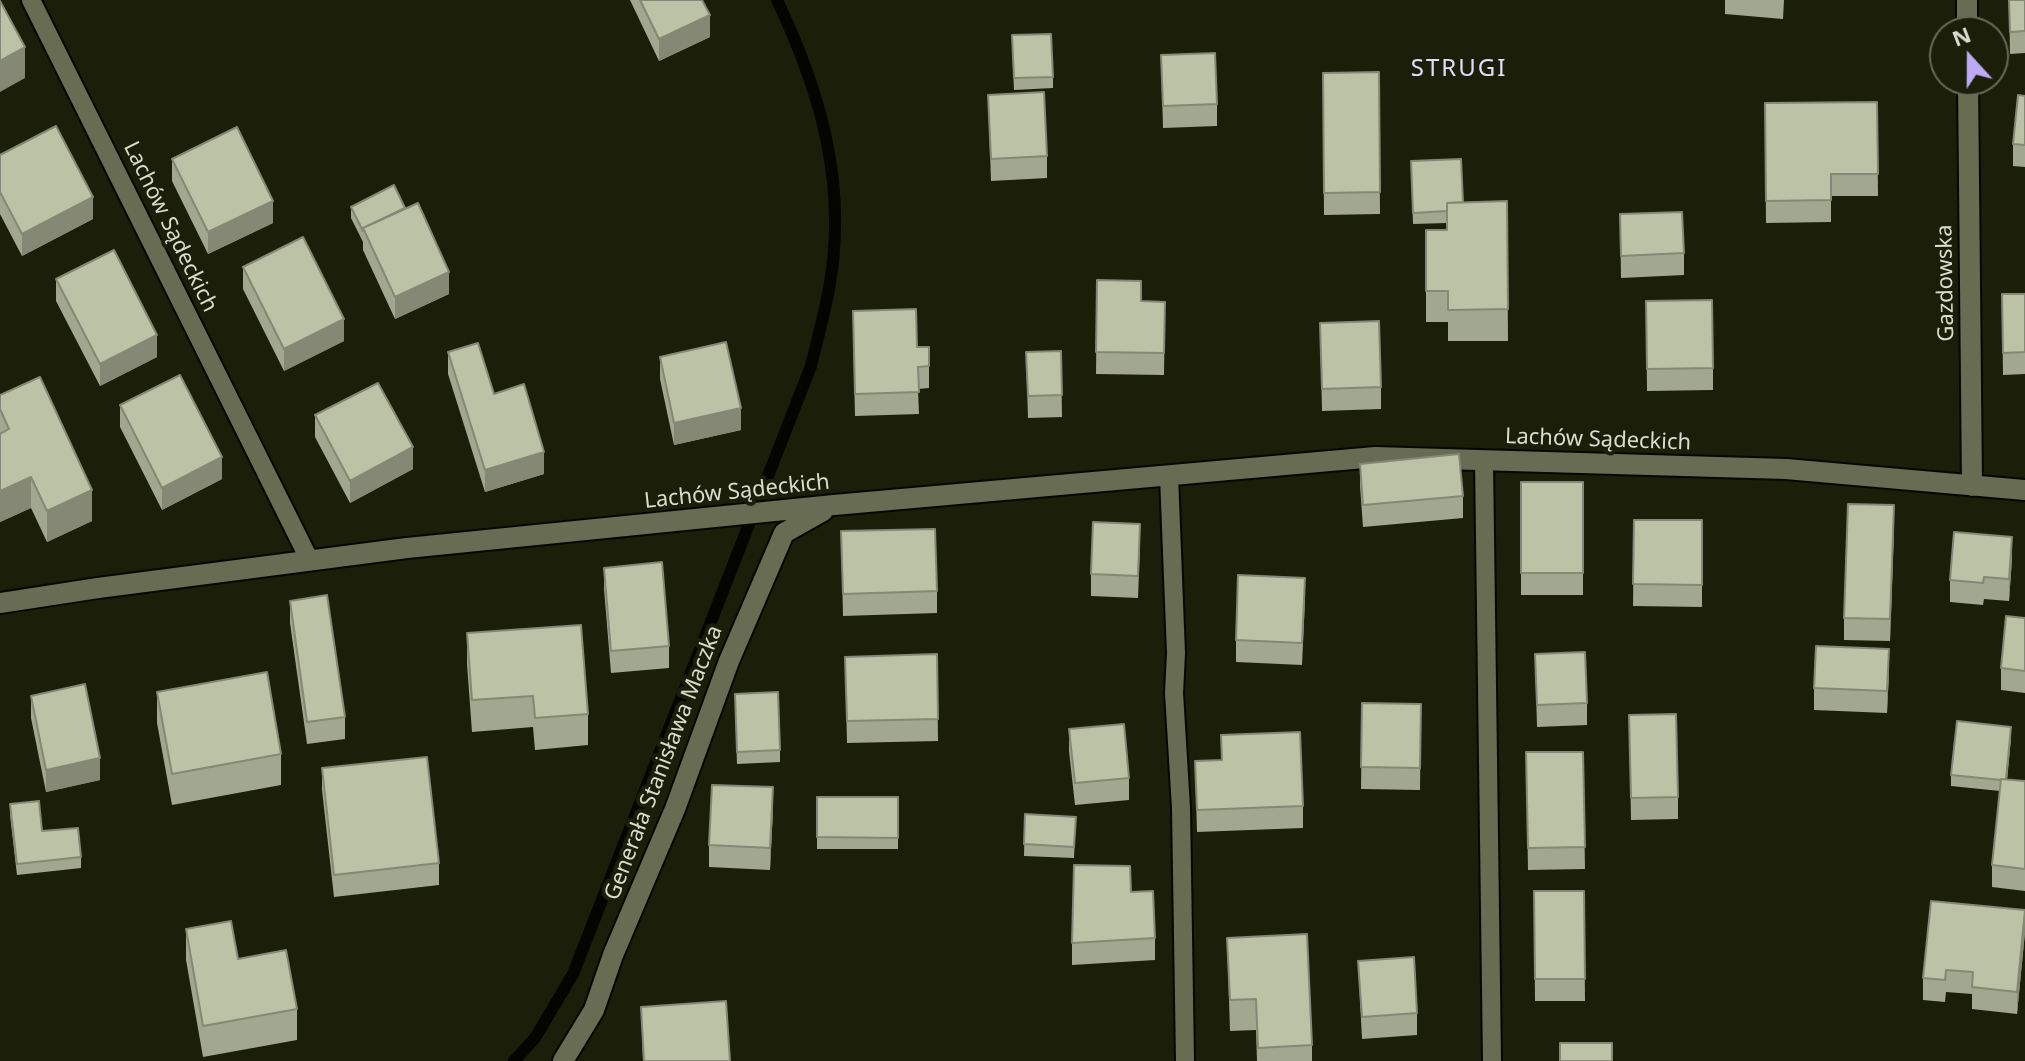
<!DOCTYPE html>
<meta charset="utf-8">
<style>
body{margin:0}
#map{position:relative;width:2025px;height:1061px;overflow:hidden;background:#1b1e08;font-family:"Noto Sans",sans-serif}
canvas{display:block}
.north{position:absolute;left:1929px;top:16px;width:80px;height:80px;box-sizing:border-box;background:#1b1e08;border:2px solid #676a57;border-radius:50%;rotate:339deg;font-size:22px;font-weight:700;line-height:32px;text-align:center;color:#d9dcce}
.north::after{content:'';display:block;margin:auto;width:28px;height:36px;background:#bea9f5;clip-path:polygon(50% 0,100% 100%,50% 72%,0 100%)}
</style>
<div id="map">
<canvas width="2025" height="1061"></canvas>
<div class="north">N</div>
</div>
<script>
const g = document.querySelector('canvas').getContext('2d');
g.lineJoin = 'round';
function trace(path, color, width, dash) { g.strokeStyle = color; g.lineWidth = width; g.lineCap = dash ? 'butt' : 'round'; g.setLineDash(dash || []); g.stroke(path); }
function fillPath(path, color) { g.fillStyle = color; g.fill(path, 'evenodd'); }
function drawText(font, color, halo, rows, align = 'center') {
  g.font = font + ' "Noto Sans",sans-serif'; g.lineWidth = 8; g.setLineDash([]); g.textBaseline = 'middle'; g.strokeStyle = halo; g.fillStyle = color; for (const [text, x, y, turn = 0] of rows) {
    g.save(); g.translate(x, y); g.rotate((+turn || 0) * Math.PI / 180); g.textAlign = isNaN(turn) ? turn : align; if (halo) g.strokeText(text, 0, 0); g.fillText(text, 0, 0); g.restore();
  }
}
trace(new Path2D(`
 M514 1061 535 1038 573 974 811 366C817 341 824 315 829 289 848 186 821 93 777 0`), '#050500', 12);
const lane = new Path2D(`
 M31 0 310 561
 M1484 460 1492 1061
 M1169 476 1176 653 1174 693 1181 808 1185 1061`);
const street = new Path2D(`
 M1967 0V32
 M1968 80 1972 486
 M0 603 98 588 407 548 834 505 1375 457 1786 469 2025 490
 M563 1061 594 1010 613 955 675 809 729 661 784 533 823 511`);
trace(lane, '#060800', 22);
trace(street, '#060800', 24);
trace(lane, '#686c53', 18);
trace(street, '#686c53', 20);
fillPath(new Path2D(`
 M630 0H702L710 37 659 61Z
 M1725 0H1784L1783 19 1725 14Z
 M2009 0H2025V53L2010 54Z
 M1012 46 1053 77V88L1014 90Z
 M1161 55 1217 104V126L1163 128Z
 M1379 72 1380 214 1324 215 1323 73Z
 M988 95 1047 156V178L991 181Z
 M2025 96V167L2013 166V144Z
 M1877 102 1878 196H1831V222L1766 223 1765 103Z
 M0 155 93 219 22 256 0 214Z
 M172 159 273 223 208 254 172 181Z
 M1411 161 1463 202 1507 201 1508 341H1448V322H1426V230H1447V223L1413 224Z
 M351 207 449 294 395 319 363 250V242L351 218Z
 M1620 214 1684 253V275L1621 278Z
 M243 267 344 341 284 371 243 289Z
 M56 279 157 357 100 386 56 301Z
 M1097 280 1141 301 1165 302 1164 375 1096 374Z
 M2002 294H2025V374L2003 375Z
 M1646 301 1713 368V390L1647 391Z
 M1320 323 1381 387V409L1322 411Z
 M853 333 917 347H929V388L918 389 919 414 855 416Z
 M1061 351 1062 417 1028 418 1026 352Z
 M448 352 544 474 485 492 448 374Z
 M660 357 741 430 674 445 660 379Z
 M0 395 92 521 47 542 31 508 0 522Z
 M120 405 222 479 162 510 120 427Z
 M315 415 413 469 350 503 315 437Z
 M1360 464 1463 496V518L1363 527 1360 486Z
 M1521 482H1583V595H1521Z
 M1634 520H1702V607L1633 606Z
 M1894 527 1890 641 1844 640V618Z
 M841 531 937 591V613L843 616Z
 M1140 546 1138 598 1091 596V574Z
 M2012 559 2009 601 1984 599 1983 605 1950 602V580Z
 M604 568 669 646V668L611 673 604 589Z
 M1305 600 1302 665 1236 662V640Z
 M290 601 345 717V739L307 744 290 623Z
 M2025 618V693L2001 690V668Z
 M467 633 588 714V745L535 750 533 727 472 732 467 664Z
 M937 654 938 741 847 743 845 657Z
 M1535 654 1587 703V725L1537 727Z
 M1889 671 1887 713 1814 710V688Z
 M157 692 281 754V785L172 805 157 723Z
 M31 696 100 780 46 792 31 718Z
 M1362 703 1421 704 1420 790 1361 789Z
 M735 705 780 750V762L737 764Z
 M1629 715 1678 797V819L1631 820Z
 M1069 729 1129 778V800L1075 805 1069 751Z
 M1221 735 1303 806V828L1197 832 1195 761 1221 760Z
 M2011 738 2007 779 2025 781V891L1992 887V865L2000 791 1951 786V775Z
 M1526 752H1583L1585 869 1528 870Z
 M322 768 439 863V885L334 897 322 790Z
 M817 797H898V849H817Z
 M10 804 42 831 81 857V868L17 875 10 815Z
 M773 809 770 870 709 867V845Z
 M1025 814 1076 817 1074 858 1024 856Z
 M1534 891H1584L1585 1001H1535Z
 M1131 892 1155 938V960L1072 965V943Z
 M186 929 238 959 297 1009V1040L203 1057 186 960Z
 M2025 932 2017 1014 1972 1009V994L1946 992 1945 1002 1923 1000V978Z
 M1227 938 1312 1045V1061H1257L1256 1030 1230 1031Z
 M1358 961 1417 1013V1035L1362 1039Z
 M641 1007 730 1061H643Z`), '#a2a78f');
fillPath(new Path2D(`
 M710 15V37L659 61V39Z
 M25 47V78L0 92V61Z
 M93 197V219L22 256V234Z
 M273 201V223L208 254V232Z
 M449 272V294L395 319V297Z
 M344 319V341L284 371V349Z
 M157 335V357L100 386V364Z
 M741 408V430L674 445V423Z
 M413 447V469L350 503V481Z
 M544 452V474L485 492V470Z
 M222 457V479L162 510V488Z
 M31 477V508L0 522V491Z
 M92 490V521L47 542V511Z
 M1894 505V527L1890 641V619Z
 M2012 537V559L2009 601V579Z
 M1889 649V671L1887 713V691Z
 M2011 727V738L2006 792V780Z
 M100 758V780L46 792V770Z
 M773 787V809L770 870V848Z
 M2025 910V932L2017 1014V992Z`), '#848874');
const building = new Path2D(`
 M640 0H702L710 15 659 39Z
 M2009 0H2025V31L2010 32Z
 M0 1 25 47 0 61Z
 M1051 34 1053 77 1014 78 1012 35Z
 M1215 53 1217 104 1163 106 1161 55Z
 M1379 72 1380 192 1324 193 1323 73Z
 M1044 92 1047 156 991 159 988 95Z
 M2018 95 2025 96V145L2013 144Z
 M1877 102 1878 174H1831V200L1766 201 1765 103Z
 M56 126 93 197 22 234 0 192V155Z
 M237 127 273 201 208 232 172 159Z
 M1461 159 1463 202 1447 203V211L1413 213 1411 161Z
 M394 185 405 208 363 228V231L351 207Z
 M1507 201 1508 309 1448 310V291H1426V230H1447V203Z
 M418 203 449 272 395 297 363 228Z
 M1682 212 1684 253 1621 256 1620 214Z
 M303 237 344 319 284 349 243 267Z
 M114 250 157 335 100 364 56 279Z
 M1097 280 1141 281V301L1165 302 1164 353 1096 352Z
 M2002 294H2025V352L2003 353Z
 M1712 300 1713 368 1647 369 1646 301Z
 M916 309 917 347H929V366L918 367 919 392 855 394 853 311Z
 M1379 321 1381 387 1322 389 1320 323Z
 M726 342 741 408 674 423 660 357Z
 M478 343 494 394 524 384 544 452 485 470 448 352Z
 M1061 351 1062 395 1028 396 1026 352Z
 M180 375 222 457 162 488 120 405Z
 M40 377 92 490 47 511 31 477 0 491V434L9 429 0 409V395Z
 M378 383 413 447 350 481 315 415Z
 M1459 454 1463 496 1363 505 1360 464Z
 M1521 482H1583V573H1521Z
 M1848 504 1894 505 1890 619 1844 618Z
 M1634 520H1702V585L1633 584Z
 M1093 522 1140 524 1138 576 1091 574Z
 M935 529 937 591 843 594 841 531Z
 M1954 532 2012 537 2009 579 1984 577 1983 583 1950 580Z
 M662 562 669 646 611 651 604 568Z
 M1238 575 1305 578 1302 643 1236 640Z
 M327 595 345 717 307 722 290 601Z
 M2006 616 2025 618V671L2001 668Z
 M581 625 588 714 535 718 533 696 472 700 467 633Z
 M1816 646 1889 649 1887 691 1814 688Z
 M1585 652 1587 703 1537 705 1535 654Z
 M937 654 938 719 847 721 845 657Z
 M267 672 281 754 172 774 157 692Z
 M85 684 100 758 46 770 31 696Z
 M778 692 780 750 737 752 735 694Z
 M1362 703 1421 704 1420 768 1361 767Z
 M1676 714 1678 797 1631 798 1629 715Z
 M1957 721 2011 727 2006 779H2001V780L1951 775Z
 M1124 724 1129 778 1075 783 1069 729Z
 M1300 732 1303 806 1197 810 1195 761 1222 760 1221 735Z
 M1526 752H1583L1585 847 1528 848Z
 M427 757 439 863 334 875 322 768Z
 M2001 779 2025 781V869L1992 865Z
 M712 785 773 787 770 848 709 845Z
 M817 797H898V838L817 837Z
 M39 801 42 831 78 828 81 857 17 864 10 804Z
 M1025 814 1076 817 1074 847 1024 844Z
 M1074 865 1130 866 1131 892 1153 891 1155 938 1072 943Z
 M1534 891H1584L1585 979H1535Z
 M1931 901 2025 910 2017 992 1972 987 1973 972 1946 970 1945 980 1923 978Z
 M231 921 238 959 286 950 297 1009 203 1026 186 929Z
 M1307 934 1312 1045 1258 1048 1256 999 1230 1000 1227 938Z
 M1414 957 1417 1013 1362 1017 1358 961Z
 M726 1001 730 1061H644L641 1007Z
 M1560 1043H1612V1061H1560Z`);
fillPath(building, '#bcc2a6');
trace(building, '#848874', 2);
drawText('22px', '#d9dcce', '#1b1e08', [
 ["Lachów Sądeckich",170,227,64],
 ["Gazdowska",1946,283,-91],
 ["Lachów Sądeckich",1598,440,2],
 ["Lachów Sądeckich",737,492,-6],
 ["Generała Stanisława Maczka",664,763,-69]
]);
g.letterSpacing = '2px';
drawText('24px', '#e4ddfa', '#1b1e08', [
 ["STRUGI",1459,69]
]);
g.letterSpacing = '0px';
</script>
